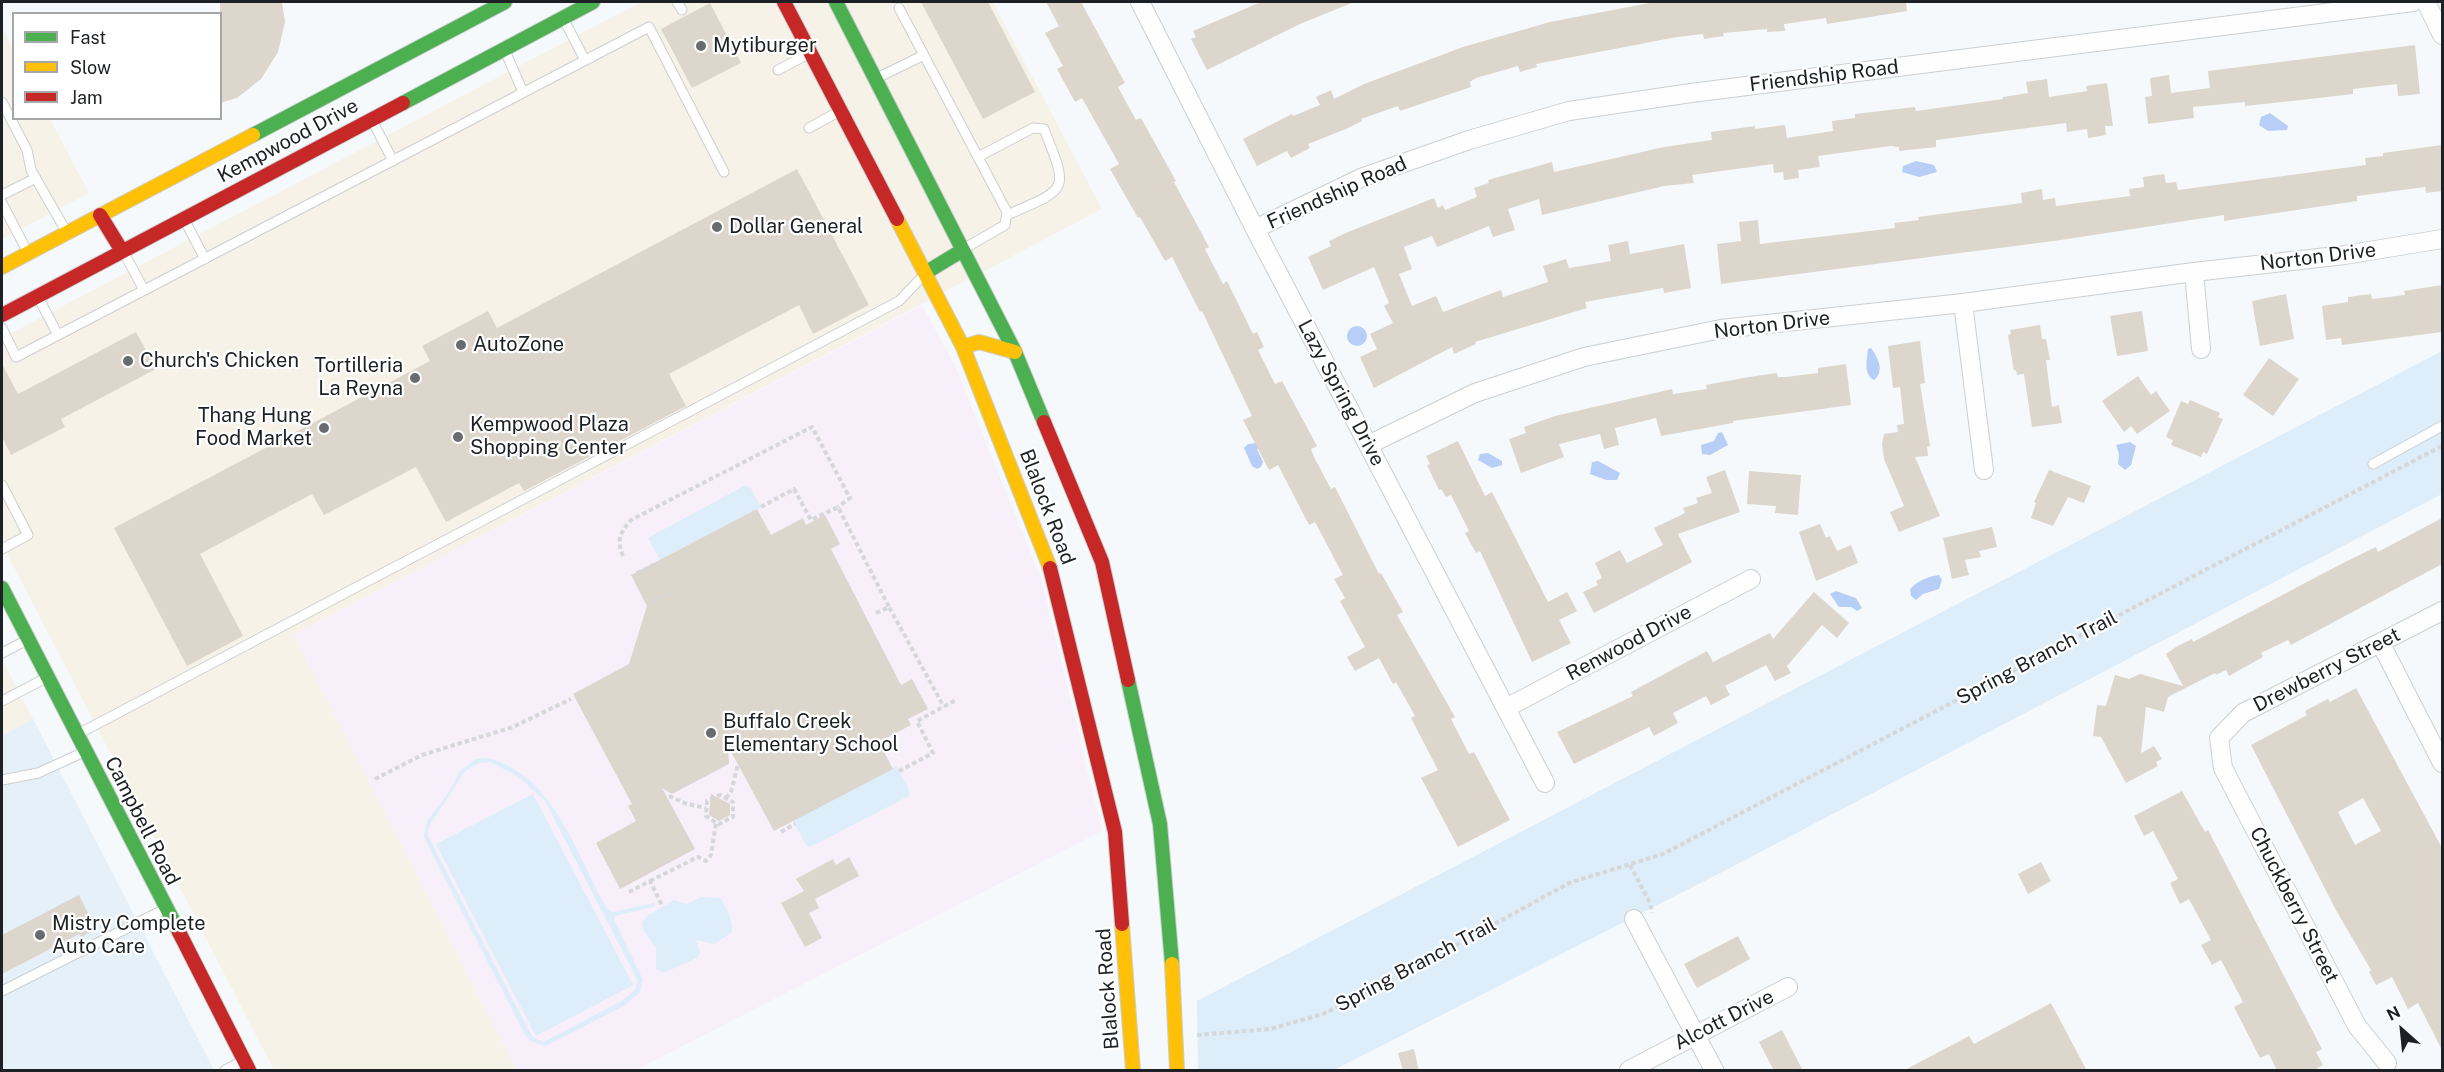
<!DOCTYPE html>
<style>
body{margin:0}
#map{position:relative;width:2444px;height:1072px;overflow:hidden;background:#f6f9fb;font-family:"Public Sans",sans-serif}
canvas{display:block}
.frame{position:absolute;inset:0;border:3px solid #1d2024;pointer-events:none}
.legend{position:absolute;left:12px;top:12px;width:210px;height:108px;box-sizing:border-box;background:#fff;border:2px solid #a5a6a7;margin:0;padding:8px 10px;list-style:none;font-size:18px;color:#1d2024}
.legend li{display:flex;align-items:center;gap:12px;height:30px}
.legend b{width:30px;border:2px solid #a5a6a7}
.north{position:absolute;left:2372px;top:1000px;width:60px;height:60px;-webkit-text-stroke:4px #fff;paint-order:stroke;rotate:333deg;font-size:16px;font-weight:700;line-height:24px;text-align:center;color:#1d2024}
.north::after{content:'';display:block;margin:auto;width:21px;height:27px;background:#1d2024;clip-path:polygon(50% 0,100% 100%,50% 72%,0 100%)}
</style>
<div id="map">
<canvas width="2444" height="1072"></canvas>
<div class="frame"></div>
<ul class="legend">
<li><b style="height:8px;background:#4caf50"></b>Fast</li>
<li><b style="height:8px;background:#ffc107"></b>Slow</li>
<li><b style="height:8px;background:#c62828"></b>Jam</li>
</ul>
<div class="north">N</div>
</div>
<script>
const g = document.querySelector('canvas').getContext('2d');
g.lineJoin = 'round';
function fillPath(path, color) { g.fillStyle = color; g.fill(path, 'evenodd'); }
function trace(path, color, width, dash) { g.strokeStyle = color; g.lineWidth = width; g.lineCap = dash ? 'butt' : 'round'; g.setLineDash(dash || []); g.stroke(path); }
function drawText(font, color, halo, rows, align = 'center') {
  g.font = font + ' "Public Sans",sans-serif'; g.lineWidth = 4.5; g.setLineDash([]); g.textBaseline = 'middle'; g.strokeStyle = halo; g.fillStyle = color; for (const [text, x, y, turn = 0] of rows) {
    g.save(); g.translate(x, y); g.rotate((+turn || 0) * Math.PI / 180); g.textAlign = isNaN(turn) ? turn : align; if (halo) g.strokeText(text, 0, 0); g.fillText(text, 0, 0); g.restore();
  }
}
fillPath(new Path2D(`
 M641 2H993L1102 209 294 635 517 1070H274L2 544V338Z
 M2 27 13 50 14 118 50 119 89 193 2 239Z
 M2 659 33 719 2 736Z`), '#f7f2e8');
fillPath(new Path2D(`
 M33 719 214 1070H2V736Z`), '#e5f0f8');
fillPath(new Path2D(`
 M922 305 956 368 1042 581 1102 831 636 1070H517L294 635Z`), '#f7f0fb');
fillPath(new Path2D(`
 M2442 351V494L1728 869 1334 1070H1198L1197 1001Z
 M744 486 750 487 761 507 660 560 648 538Z
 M488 758C555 776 576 855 607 909L613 912 654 903 656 906 615 916 614 920 643 980 640 992 625 1005 546 1046 530 1041 523 1031 424 837 427 821 445 798 461 770 476 759ZM490 762 519 777 545 801 638 981 635 990 623 1000 544 1042 534 1038 529 1031 429 838 428 830 431 823 466 770 479 763Z
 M896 766 909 790V796L818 843 809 847 806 845 793 821Z
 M533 794 633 985 536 1036 436 844Z
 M701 897 720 898C727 908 733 920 732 932L714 944 696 940 700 952 697 958 663 973 656 969V948L643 930 642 923 647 916 674 900 686 904Z`), '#ddedf9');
fillPath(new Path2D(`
 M2270 113 2288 126 2287 130 2268 131 2259 125 2261 117Z
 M1916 161 1934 165 1937 172 1919 177 1902 172 1903 166Z
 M1347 336a10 10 0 1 1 20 0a10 10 0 1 1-20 0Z
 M1871 348C1878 357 1885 372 1874 380 1863 374 1867 360 1868 349Z
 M1722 432 1728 445 1710 455 1702 454 1701 445 1714 441 1718 433Z
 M2130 442 2136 446 2131 465 2125 470 2118 464 2119 454 2116 445Z
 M1256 443 1261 447 1257 449 1263 462 1261 467 1257 469 1252 466 1244 448 1248 444Z
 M1488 453 1502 461V465L1492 468 1478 460 1480 454Z
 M1598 461 1620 473 1617 480H1606L1590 474 1592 462Z
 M1939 575 1942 580 1939 589 1923 594 1916 600 1911 596 1910 589C1919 580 1927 577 1939 575Z
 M1836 591 1856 598 1862 608 1857 611 1851 607H1839L1830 594Z`), '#b7cff7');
fillPath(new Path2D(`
 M220 2H282L285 22 278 52 261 79 237 98 220 103Z
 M921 2H988L1035 92 983 119Z
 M1046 2H1081L1125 83 1118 87 1136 120 1141 118 1176 181 1174 182 1209 247 1205 249 1223 284 1227 281 1253 334 1257 332 1264 347 1258 350 1275 384 1282 381 1317 446 1311 449 1314 457 1331 489 1335 487 1379 574 1381 573 1403 612 1397 615 1455 717 1451 719 1469 754 1474 752 1510 820 1458 847 1421 778 1438 770 1411 718 1415 716 1396 682 1393 684 1379 658 1355 671 1347 657 1365 647 1340 601 1345 598 1334 579 1343 575 1315 522 1309 525 1278 465 1269 470 1243 420 1252 416 1202 311 1200 312 1172 257 1165 261 1140 217 1138 218 1110 169 1119 164 1082 98 1075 102 1057 69 1063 66 1045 33 1059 26Z
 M1261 2H1354L1300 24 1207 70 1191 39 1196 37 1193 31Z
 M1655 2H1906L1907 11 1827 24 1826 18 1784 24 1785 31 1767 32V29L1723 33 1724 36 1704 39 1703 34 1677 37 1536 64 1537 67 1520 72 1518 66 1476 78 1470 82 1471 87 1400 111 1398 106 1361 119 1362 121 1346 129 1308 144 1310 148 1291 158 1287 151 1257 166 1243 139 1292 114 1293 116 1320 105 1316 97 1331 90 1334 99 1364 84 1463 47 1550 22Z
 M710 3 741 63 692 88 661 29Z
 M2415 45 2420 94 2398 96 2397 84 2353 89V94L2310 99 2245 106V102L2193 107 2194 118 2148 124 2145 97 2152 96 2150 78 2169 75 2171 93 2210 88 2208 71Z
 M2047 79 2049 97 2087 91 2086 86 2107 83 2113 126H2105L2106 135 2088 138 2087 129 2067 132 2066 123 1936 140V147L1899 151V147L1891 146 1818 156 1820 167 1798 170 1799 178 1784 180 1783 172 1774 173 1773 164 1692 175 1694 183 1664 186 1542 215 1539 199 1508 209 1515 230 1493 237 1489 226 1437 247 1432 236 1404 247 1412 269 1399 274 1412 306 1436 296 1443 312 1501 290 1503 297 1548 282 1543 266 1566 259 1569 268 1611 261 1608 245 1628 241 1630 254 1684 244 1691 288 1664 293 1663 288 1585 302 1587 308 1475 342 1476 344 1454 354 1452 347 1374 388 1360 357 1377 349 1370 334 1393 323 1384 306 1389 303 1374 267 1323 290 1308 257 1331 246 1329 241 1348 232 1434 198 1438 208 1443 205 1445 210 1477 197 1474 188 1489 183 1488 180 1552 162 1554 172 1664 147 1712 140 1711 132 1755 126V129L1785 125 1787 138 1833 131 1832 121 1855 118V114L1915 107 1916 111 2003 99V97L2028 93 2026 82Z
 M2442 145V191L2426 193 2425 187 2357 196V201L2243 218 2224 221V215L2061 240 1721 284 1717 244 1741 241 1739 222 1758 220 1760 244 1895 228 1894 223 1919 220 1918 217 2022 203 2021 193 2042 189 2043 200 2055 198 2056 206 2130 196 2129 189 2144 187 2143 177 2164 174 2166 183 2176 182 2178 190 2366 165 2365 158 2383 156V153Z
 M797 169 869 305 813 334 799 305 669 374 686 406 524 491 519 483 446 522 416 467 324 515 312 494 200 554 243 636 187 666 114 528 430 361 422 346 488 311 497 328Z
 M2442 285V332L2342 345 2341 338 2326 340 2322 306 2348 302V297L2371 294 2372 299 2405 295 2404 291Z
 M2286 294 2294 339 2260 346 2252 301Z
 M2142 311 2148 351 2117 356 2110 316Z
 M2040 325 2042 339H2046L2050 360H2046L2052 407 2059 405 2062 423 2032 427 2024 374 2017 375 2016 370 2014 371 2008 335 2011 334 2010 330Z
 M136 332 156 369 61 419 65 427 11 455 2 437V364L18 394Z
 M1920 341 1925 383 1920 384 1930 446 1927 447 1928 456 1915 457 1940 516 1899 532 1890 512 1904 506 1884 459 1882 444 1884 434 1898 432 1897 425 1904 424 1900 387 1893 388 1888 346Z
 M2269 358 2299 379 2273 416 2243 395Z
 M1846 364 1851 405 1733 421V423L1661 436 1656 418 1615 428 1619 445 1604 449 1600 434 1559 444 1564 457 1521 473 1509 439 1526 433 1524 427 1555 416 1672 389 1673 394 1707 389 1706 385 1749 377 1777 373 1778 377H1786L1818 373V368Z
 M2138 376 2151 395 2156 391 2170 411 2137 434 2131 426 2124 432 2102 401Z
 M2190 400 2220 413 2218 417 2223 419 2207 454 2203 452 2201 457 2171 445 2173 440 2166 437 2181 401 2188 404Z
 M1458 441 1485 496 1492 492 1548 602 1567 592 1577 611 1559 620 1571 643 1532 662 1480 551 1476 553 1465 533 1469 531 1451 495 1446 497 1441 489 1439 490 1427 465 1430 464 1426 456Z
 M1725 470 1740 512 1678 534 1692 562 1594 613 1583 592 1598 585 1596 581 1602 578 1595 563 1620 550 1627 563 1663 545 1654 528 1685 513 1683 508 1698 503 1696 498 1712 493 1706 477Z
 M2049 470 2091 486 2084 503 2068 497 2053 526 2031 518 2036 503 2034 502Z
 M1749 471 1801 475 1798 515 1775 513 1776 506 1747 504Z
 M757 509 771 535 803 518 806 525 825 515 840 544 831 549 901 685 912 679 928 709 908 719 911 725 879 742 893 769 774 831 728 746 729 764 672 794 662 788 695 849 620 889 596 843 636 821 628 806 632 804 573 694 629 664 647 606 631 575Z
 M2442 518V564L2291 645 2288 640 2261 653 2263 657 2229 676 2226 670 2216 675 2215 673 2168 697 2164 712 2146 707 2141 753 2154 746 2162 759 2156 762 2158 766 2126 783 2101 737 2093 736 2097 705 2106 706 2115 675 2129 679 2140 674 2183 686 2166 654 2176 647 2192 639 2193 642 2345 562 2376 547 2378 552Z
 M1820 524 1826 538 1830 536 1837 551 1851 545 1858 563 1816 581 1799 532Z
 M1992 527 1997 547 1979 551 1981 557 1965 560 1969 575 1952 579 1943 538Z
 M1814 592 1849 623 1837 638 1822 625 1787 666 1791 673 1775 681 1766 665 1725 686 1730 695 1711 705 1706 696 1673 713 1678 723 1654 736 1649 727 1574 764 1557 732 1633 696 1631 692 1707 651 1713 662 1770 633 1773 639Z
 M2356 688 2442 848V1050L2418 1003 2408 1009 2392 977 2376 985 2369 972 2371 970 2337 912 2251 745 2307 715 2305 711 2328 699 2330 702ZM2363 798 2381 831 2355 845 2338 812Z
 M2182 791 2205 832 2208 830 2322 1049 2316 1052 2323 1065 2312 1071H2277L2269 1054 2260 1058 2234 1007 2243 1002 2221 960 2212 965 2201 945 2211 940 2189 899 2180 904 2170 883 2178 879 2153 831 2144 836 2134 816Z
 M711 794 730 804V815L719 821 709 815Z
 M849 857 859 876 815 899 819 908 809 913 822 938 805 947 781 903 804 891 796 879 833 859 836 865Z
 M2041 862 2051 881 2028 894 2018 874Z
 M79 895 96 929 81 937 79 934 2 974V935Z
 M1738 936 1750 959 1697 988 1684 964Z
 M2051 1003 2087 1071H1903L1969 1036 1974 1044Z
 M1782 1030 1803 1071H1774L1759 1042Z
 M1414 1049 1419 1071H1403L1398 1053Z`), '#ddd6cc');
const lane = new Path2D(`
 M677 2 682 10
 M899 8 1007 212 1005 225 965 248
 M564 20 585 60
 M505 51 523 92
 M778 70 808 54
 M877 78 924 55
 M2 102 27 150 31 170 66 231
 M372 120 393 161
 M809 128 838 112
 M978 157 1033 128 1044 129C1069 192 1069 188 1007 215
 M2 195 36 178
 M2 203 27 251
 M185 221 205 259
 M124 253 144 290
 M38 297 58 335
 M2 328 16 357 649 27 724 172
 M2373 464 2442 426
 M2 485 28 535 2 549
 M2 653 27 640
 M2 701 46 678
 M78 734 899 301 924 275
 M2 780 38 773 84 752
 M2 991 165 909
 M225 1070 241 1062`);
const street = new Path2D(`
 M1140 2 1255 229 1545 783
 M2426 2 2442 35
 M1255 229 1361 178 1469 140 1569 111 1691 93 2413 2
 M2194 272 2201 349
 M1963 303 1984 470
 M1368 445 1475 393 1584 357 1721 329 1963 303 2194 272 2345 255 2442 239
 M2381 644 2442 763
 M1506 708 1751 579
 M1634 919 1714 1070
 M2387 1063 2357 1026 2223 768 2219 738 2243 713 2442 611
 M1629 1070 1788 987`);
const fast = new Path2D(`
 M836 2 1015 352 1044 422
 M403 103 593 2
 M253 135 505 2
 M925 273 963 250
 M2 588 179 932
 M1128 680 1160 824 1172 964`);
const slow = new Path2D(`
 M897 219 963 347 1050 568
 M2 267 253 135
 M963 347 979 342 1015 352
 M1122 924 1133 1070
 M1172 964 1177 1070`);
const jam = new Path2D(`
 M784 2 897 219
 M100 215 122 251
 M2 315 403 103
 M1044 422 1102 562 1128 680
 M1050 568 1115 832 1122 924
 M179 932 249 1070`);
trace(lane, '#cccfd1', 11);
trace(street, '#cccfd1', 20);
trace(fast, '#cccfd1', 16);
trace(slow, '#cccfd1', 16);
trace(jam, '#cccfd1', 16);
trace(new Path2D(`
 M761 507 794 489 811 520 838 507 889 607
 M623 556C616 540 620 533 631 520L812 427 850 498 838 507
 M637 573 658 563
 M652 601 674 593
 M876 613 889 607 944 707
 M899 771 933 753 917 721 956 700
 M375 779 422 755 513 727 571 699
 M669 796 687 804 706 808
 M726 798 731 792 738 764
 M781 832 795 824
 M1630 865 1650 903 1652 913
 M650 881 698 857 706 861 711 855 716 823 719 824 733 817V802L720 795 707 801 706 816 716 823
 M629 892 650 881 663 907
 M1197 1035 1270 1029 1323 1014 1389 982 1569 883 1663 854 2442 446`), '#d6d7d8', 4, [4.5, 3]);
trace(lane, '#fefefe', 9);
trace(street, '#fefefe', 18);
trace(fast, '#4caf50', 14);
trace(slow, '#ffc107', 14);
trace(jam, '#c62828', 14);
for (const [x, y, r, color] of [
 [701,46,6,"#696c6f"],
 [717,227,6,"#696c6f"],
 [461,345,6,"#696c6f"],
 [128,361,6,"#696c6f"],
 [415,378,6,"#696c6f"],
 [324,428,6,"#696c6f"],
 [458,437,6,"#696c6f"],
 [711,733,6,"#696c6f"],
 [40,935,6,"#696c6f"]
]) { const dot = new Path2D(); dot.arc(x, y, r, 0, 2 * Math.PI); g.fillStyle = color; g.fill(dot); trace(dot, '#fff', 2); }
drawText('20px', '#1d2024', '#fff', [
 ["Mytiburger",713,46],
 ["Dollar General",729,227],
 ["AutoZone",473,345],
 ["Church's Chicken",140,361],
 ["Tortilleria",403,366,"right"],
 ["La Reyna",403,389,"right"],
 ["Thang Hung",312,416,"right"],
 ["Food Market",312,439,"right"],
 ["Kempwood Plaza",470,425],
 ["Shopping Center",470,448],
 ["Buffalo Creek",723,722],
 ["Elementary School",723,745],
 ["Mistry Complete",52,924],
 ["Auto Care",52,947]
], 'left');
drawText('20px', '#1d2024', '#fff', [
 ["Friendship Road",1824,76,-7],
 ["Kempwood Drive",288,141,-28],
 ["Friendship Road",1337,193,-24],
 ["Norton Drive",2318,257,-7],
 ["Norton Drive",1772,325,-7],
 ["Lazy Spring Drive",1341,393,62],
 ["Blalock Road",1047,507,69],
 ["Renwood Drive",1629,643,-28],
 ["Spring Branch Trail",2037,658,-28],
 ["Drewberry Street",2327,670,-27],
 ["Campbell Road",142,821,63],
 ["Chuckberry Street",2294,905,63],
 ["Spring Branch Trail",1416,965,-28],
 ["Blalock Road",1108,989,-94],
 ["Alcott Drive",1724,1020,-27]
]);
</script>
